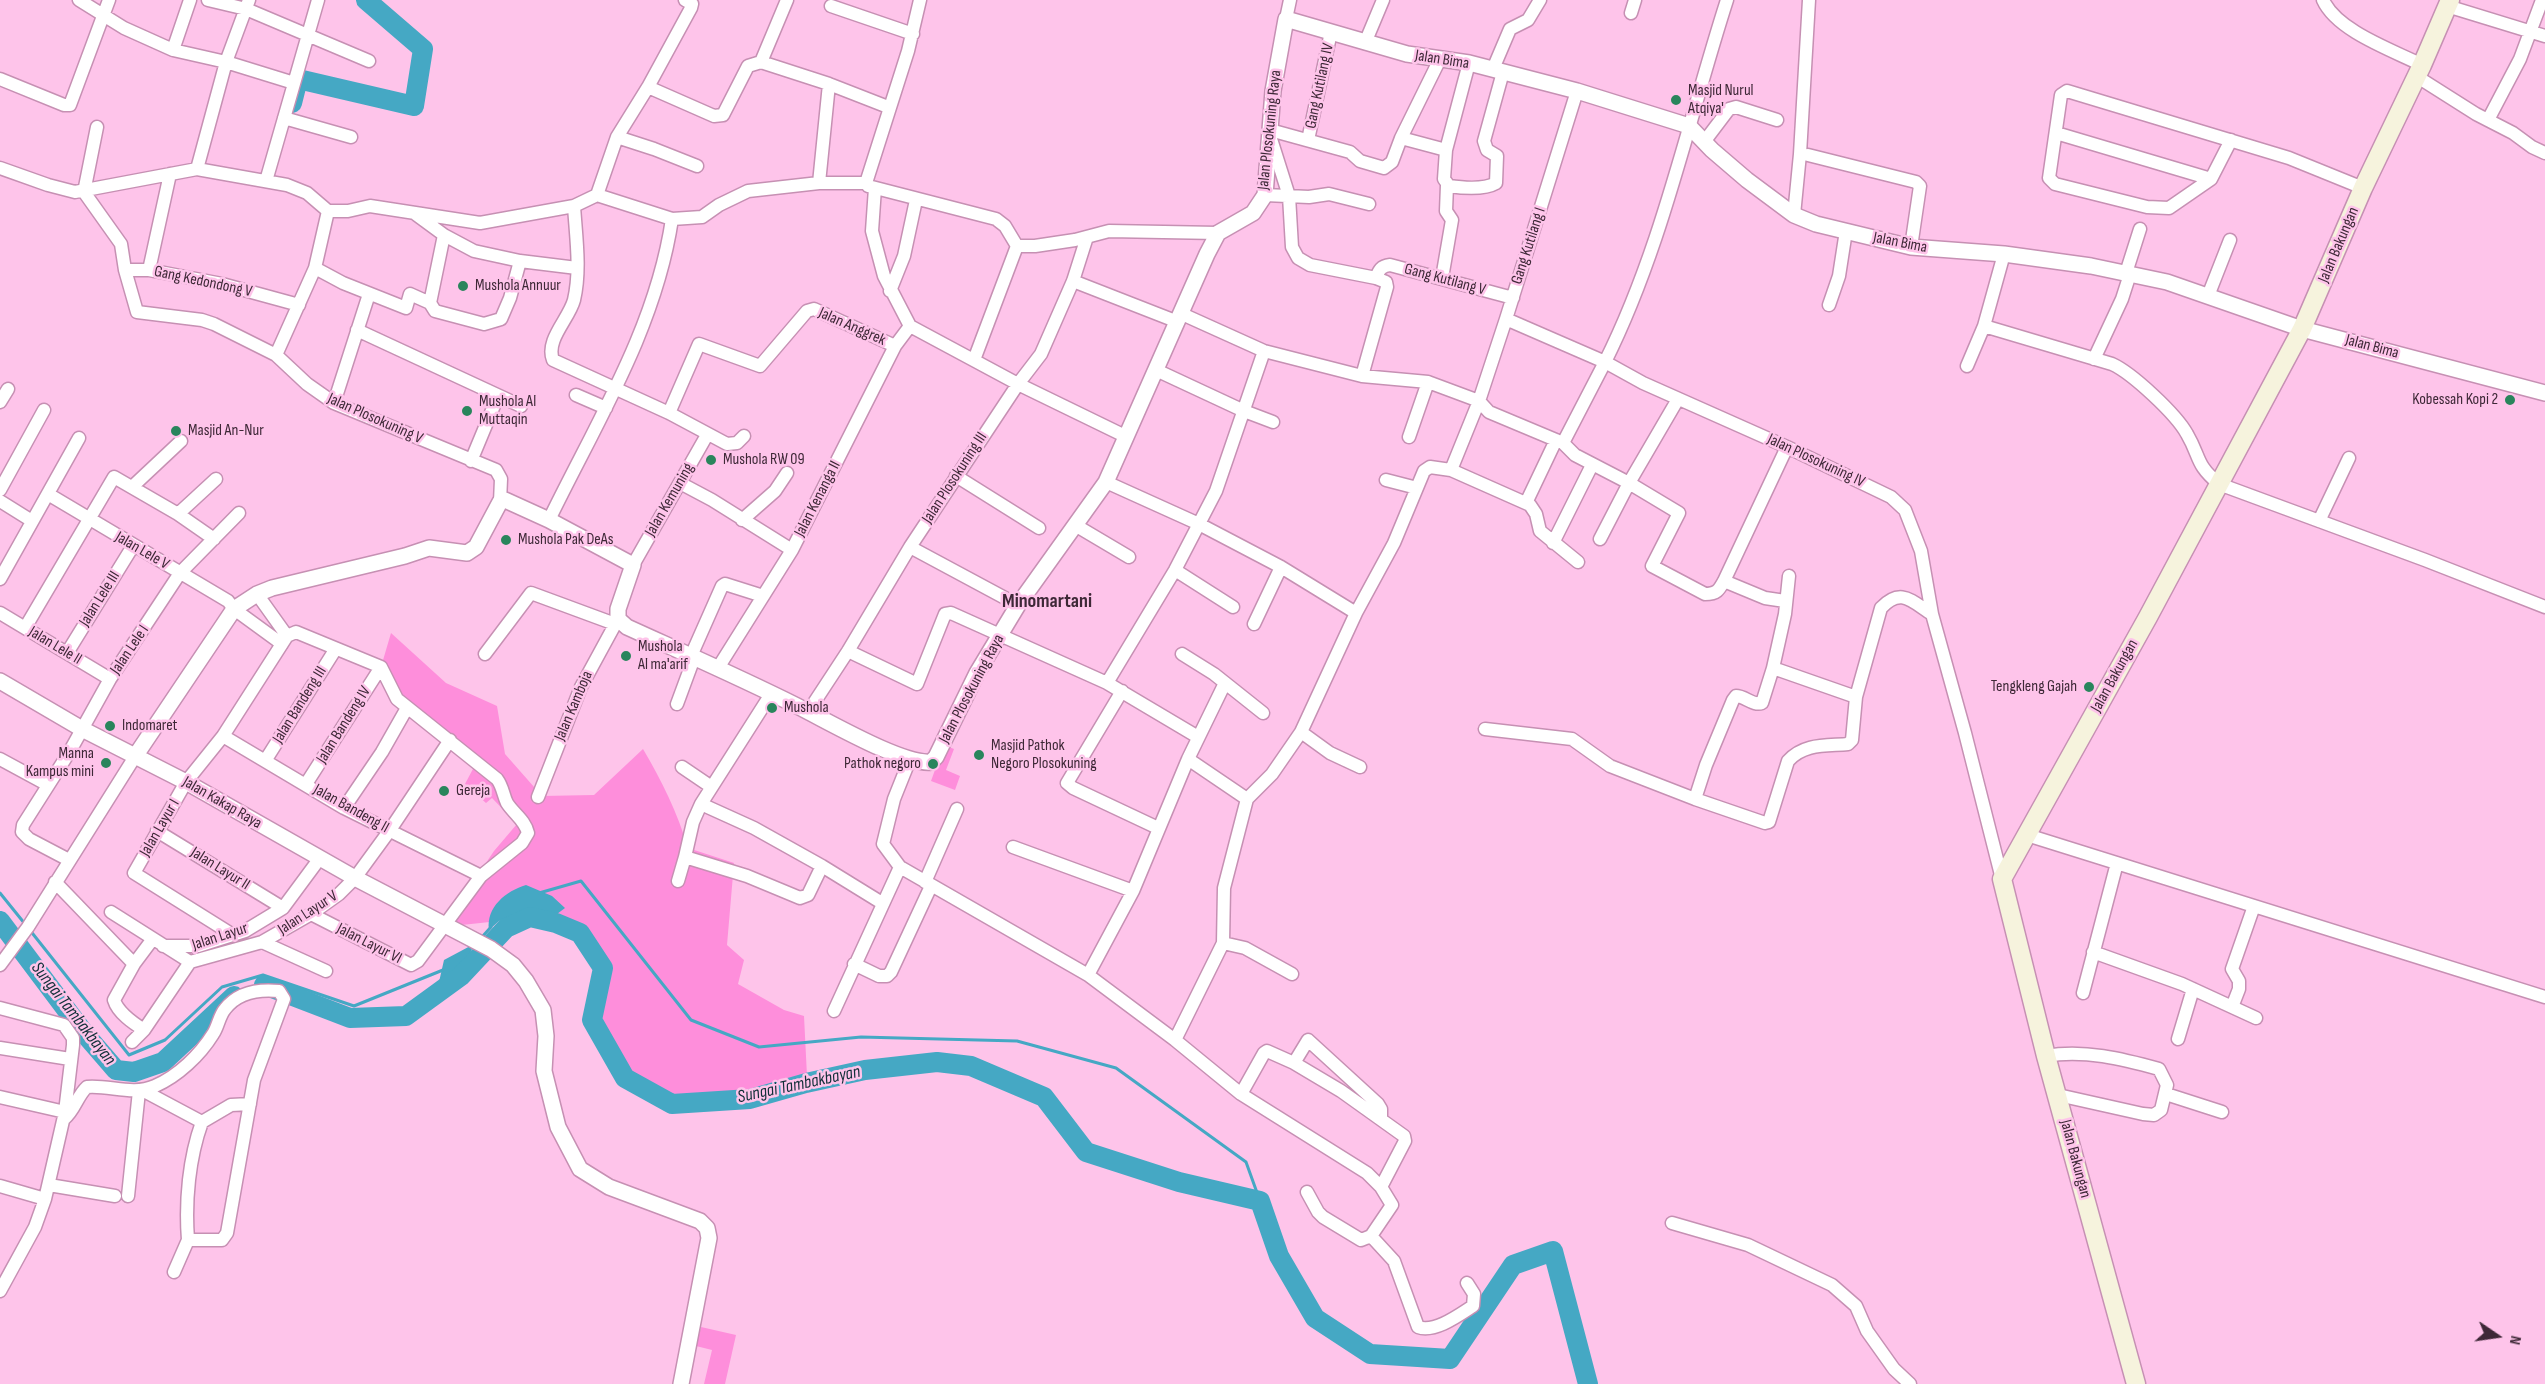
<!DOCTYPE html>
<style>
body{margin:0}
#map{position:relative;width:2545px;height:1384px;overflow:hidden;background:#fec4ea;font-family:"Sofia Sans Condensed",sans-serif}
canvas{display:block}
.north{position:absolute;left:2467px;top:1306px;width:60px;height:60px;-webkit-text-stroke:4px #fec4ea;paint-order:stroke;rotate:103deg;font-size:16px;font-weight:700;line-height:24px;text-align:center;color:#3e2837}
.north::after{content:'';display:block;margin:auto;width:21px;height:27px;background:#3e2837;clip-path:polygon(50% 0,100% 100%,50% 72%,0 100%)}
</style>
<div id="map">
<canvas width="2545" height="1384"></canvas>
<div class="north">N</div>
</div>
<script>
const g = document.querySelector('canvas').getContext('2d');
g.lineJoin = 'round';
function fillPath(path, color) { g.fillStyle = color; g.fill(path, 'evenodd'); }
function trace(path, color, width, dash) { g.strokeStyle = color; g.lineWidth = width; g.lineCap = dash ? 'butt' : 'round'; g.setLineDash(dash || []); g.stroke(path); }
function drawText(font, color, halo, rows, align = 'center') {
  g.font = font + ' "Sofia Sans Condensed",sans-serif'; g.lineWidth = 5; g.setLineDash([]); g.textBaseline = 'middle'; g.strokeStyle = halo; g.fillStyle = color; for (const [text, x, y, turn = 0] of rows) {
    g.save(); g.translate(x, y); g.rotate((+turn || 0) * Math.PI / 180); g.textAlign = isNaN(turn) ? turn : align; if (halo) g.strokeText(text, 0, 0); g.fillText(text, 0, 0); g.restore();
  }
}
fillPath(new Path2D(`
 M391 633 446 683 497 706 505 754 542 796 594 795 643 749C662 781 677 812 688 848L734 863 727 945 744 960 738 984 784 1010 804 1016 807 1076 751 1092 673 1097 624 1072 595 1020 607 968 581 926 530 909 499 921 443 927 494 851 517 824 492 798 486 803 465 784 474 767 395 700 381 667Z
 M944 745 954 749 946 770 960 776 955 790 931 781Z
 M701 1327 736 1335 725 1384H704L712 1350 696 1346Z`), '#fe8edb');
fillPath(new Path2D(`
 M526 885 552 896 565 908 553 917 530 909 499 921 489 930C486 907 506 891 526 885Z
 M474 944 461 976 443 990 439 982 444 960Z`), '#45a8c4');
trace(new Path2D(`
 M0 893 25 924
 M539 893 581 881 691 1020 759 1047 861 1037 1017 1041 1116 1068 1246 1162 1260 1201
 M29 929 129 1055 165 1040 222 987 263 975 354 1006 443 970
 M482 937 491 927`), '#45a8c4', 3);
trace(new Path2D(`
 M292 103 298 79 414 106 423 49 366 0
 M0 921 84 1033 116 1070 134 1072 163 1062 234 996
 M264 985 350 1018 406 1016 461 976 506 928 530 917 556 923 580 933 603 968 592 1020 625 1078 672 1104 750 1099 806 1083 865 1070 937 1062 971 1066 1044 1097 1086 1152 1179 1182 1260 1201 1279 1256 1315 1318 1370 1354 1450 1359 1513 1265 1553 1251 1588 1384`), '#45a8c4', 20);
const minor = new Path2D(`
 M79 0 124 28 173 50 226 62 294 83
 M208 0 246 9 369 61
 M1727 0C1688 121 1662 248 1605 362L1643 383 1787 447 1891 497 1905 510 1921 551 1932 614 1965 733 2002 879
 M2323 0C2337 31 2392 50 2422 65
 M831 6 913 34
 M2447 6 2545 36
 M1631 13 1635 0
 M1286 19 1290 0
 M1365 43 1383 0
 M173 50 190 0
 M761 62 829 84 888 107
 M1469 63 1446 150 1444 179 1449 186C1463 188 1484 190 1496 183L1497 156 1487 150 1484 141 1503 72
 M1493 69 1510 29 1528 20 1540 0
 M2416 76 2476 114 2513 133 2532 147 2545 153
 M0 79 64 105H70L109 0
 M648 87 691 8 692 4 685 0
 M284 118 351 137
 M2488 120 2520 59 2542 0
 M97 127 84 192 121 244 125 270 137 312 202 320 214 324 276 355 307 384 334 403 496 470 501 479 500 502
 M1270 130 1350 152 1360 161 1384 168 1392 162 1401 138 1446 150
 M2056 133 2211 179
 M617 137 654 149 697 166
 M1401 138 1440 59
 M1271 139 1289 196 1292 247 1298 258 1310 265 1376 278C1379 270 1381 266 1390 265L1513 298
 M1308 140 1331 32
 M2231 140 2211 179 2169 208 2147 207 2055 184 2049 178 2061 95 2067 91 2289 158 2363 188
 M1704 142 1729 109 1736 107 1777 120
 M1808 155 1916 182 1920 186 1911 247
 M0 168 48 185 75 192 197 169 287 185 307 193 328 211H348L370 206 480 223 574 206 597 195 672 219 702 217 719 205 748 191 819 183H866L908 51 920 0
 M197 169 226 62 249 0
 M266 181 318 0
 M819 183 829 84
 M868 186 996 219 1005 226 1017 246H1035L1075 240 1109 231 1218 233
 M875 188 872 231 884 276 910 326 1018 384 1127 437
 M597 195 617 137 648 87 714 116 723 115 748 66 761 62 787 0
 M1265 195 1309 197 1329 194 1369 204
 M574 206C576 237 581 270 574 300 569 319 545 340 553 360L669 413 727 444 737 443 744 436
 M414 213 444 235 430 303
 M1794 215 1800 154 1809 0
 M444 235 474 251 520 261 577 268
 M315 268 343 283 406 308 410 294 430 303 435 311 484 324 501 319 510 298 520 261
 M125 270H149L222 284 299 305
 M149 270 170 174
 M2126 273 2140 229
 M1442 278 1452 220 1446 211 1447 185
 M1073 281 1178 322
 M890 291 904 256 916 200
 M2208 296 2230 240
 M1829 305 1839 276 1846 231
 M1182 314 1264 351 1362 376 1428 382 1479 401 1489 412 1563 443 1605 362 1506 319
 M1984 326 2112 364C2132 373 2176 414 2187 434 2201 458 2195 464 2219 484L2425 560 2545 607
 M357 330 521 406
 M276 355 315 268 328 211
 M2094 359 2122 299 2130 274
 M974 360 1017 246
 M1967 366 1984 326 2004 254
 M1156 370 1244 411 1273 422
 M1362 376 1387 287 1386 282 1376 278
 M576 395 606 408
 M0 402 8 389
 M334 403 369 294
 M669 413 699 344 760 366 807 311 814 309 895 346
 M1409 437 1428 382
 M1563 443 1575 455 1629 483 1678 399
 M471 461 498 396
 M1451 470 1530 505 1536 514 1540 531 1578 562
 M956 476 1039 528
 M1386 480 1417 488
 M1106 482 1199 524 1281 567 1356 613
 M680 483 712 500 792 550
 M132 487 181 441
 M0 490 44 410
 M48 494 228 601 234 609 282 644
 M0 501 32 521
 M1526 503 1556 440
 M178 514 216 479
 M549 520C596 423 656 328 672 219
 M742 520 775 491 787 473
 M2319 521 2349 458
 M1075 525 1129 557
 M1600 539 1629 483 1679 513 1652 566 1705 594C1717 594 1719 590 1724 581L1787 447
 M1553 543 1592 465
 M910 547 1018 605
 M633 565 707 435
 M1175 570 1233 607
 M0 579 79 438
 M1724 581 1765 598 1785 601
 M257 594 287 636
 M0 613 110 679
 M1254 624 1281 567
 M25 628 114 477 178 514 214 539
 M848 651 917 684 945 614 951 613 1107 683 1198 737
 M67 653 133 546
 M485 654 531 593 615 624
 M1182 654 1214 674 1263 713
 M691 656 722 586 725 584 763 596
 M718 668 792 550 895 346 910 326
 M1773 668 1785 614 1789 576
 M1107 683 1175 570 1216 491 1264 351
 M1122 691 1067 783 1073 788 1158 828
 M771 694 701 804 693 822 685 857 747 876 800 898 808 895 822 866 882 903
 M1856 697 1773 668 1762 703C1753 706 1745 696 1736 696L1733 700 1706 765 1695 799 1765 823 1769 822 1788 761C1804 743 1827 746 1848 744L1852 740 1856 697 1881 608C1901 587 1911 601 1932 614
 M677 704 694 658
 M808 712 848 651 910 547 1018 384 1041 354 1073 281 1087 237
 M1485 729 1572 739 1610 766 1695 799
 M1301 732 1330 753 1360 767
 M223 736 344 808 481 876
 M0 759 48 785
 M910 759 894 799 883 844 900 867 1088 975 1175 1040 1241 1094 1367 1173 1381 1187 1392 1205 1371 1236 1394 1261 1418 1327C1435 1333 1459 1315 1473 1306L1474 1294 1467 1283
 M1188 759 1247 799
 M265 761 335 650
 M682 767 710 786
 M306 784 381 667
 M538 797 581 687 618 619
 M701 804 754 828 822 866
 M344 808 382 752 407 708
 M157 831 283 908
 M2027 835 2545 997
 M1013 847 1133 891
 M69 860 29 839 22 832 23 825 70 751 110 679 180 573 239 513
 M678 881 685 857
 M55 882 134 964
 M925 882 957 809
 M111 912 190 962
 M233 935 134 873 186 782 223 736 287 636 296 632 381 667 397 699 497 779C503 787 503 795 507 803 514 814 525 820 528 833L522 843 481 876 418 961 411 965 311 914
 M262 942 326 971
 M1223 943 1245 948 1292 974
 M163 946H198L245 931 283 908 320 858
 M2093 952 2182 984 2256 1018
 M190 962 262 942 311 914 339 894 355 878 390 830 450 740
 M854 964 879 976H887L891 972 931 886
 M0 965 28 927 136 755
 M1088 975 1133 891 1188 759 1225 683
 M2083 993 2117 863
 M2232 1007 2239 989V981L2232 969 2254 906
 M0 1008 64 1025 73 1038V1045L65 1112 45 1199 35 1227 0 1291
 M834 1011 900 867
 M144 1030C133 1023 118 1013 114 1000L134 964 152 940
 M2178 1039 2193 989
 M1175 1040 1223 943 1224 888 1247 799 1272 774 1301 732 1356 613 1394 543 1424 471 1430 467 1451 470 1479 401 1506 319 1577 91
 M132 1042 144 1030 190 962
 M0 1048 70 1059
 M2046 1056C2083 1049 2123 1059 2159 1069L2167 1085 2161 1110 2154 1115 2143 1114 2058 1095
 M1294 1063 1308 1040 1378 1104 1381 1109V1119
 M142 1090 202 1122
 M1241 1094 1264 1053 1267 1051 1294 1063 1341 1091 1404 1136 1405 1141 1381 1187
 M2166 1094 2222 1112
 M0 1097 65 1112
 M64 1119C75 1110 77 1096 87 1087 111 1085 132 1096 155 1086 178 1076 200 1055 213 1034 218 1027 219 1016 225 1009 238 992 259 989 279 991L284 999 254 1080 227 1233 222 1240H188C185 1201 189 1158 202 1122L231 1105 250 1104
 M49 1185 115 1196
 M0 1186 45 1199
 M1307 1192 1318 1212 1323 1217 1361 1240 1371 1236
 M128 1196 139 1091
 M1672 1223 1748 1245 1832 1285 1856 1306 1867 1331 1894 1369 1910 1384
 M174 1272 188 1240`);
const tertiary = new Path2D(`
 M0 681 82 729 186 782 355 878 491 949 513 965 526 981 543 1010 546 1036 544 1071 558 1127 580 1169 609 1187 700 1221 707 1228 709 1238 681 1384
 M136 755 234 609 257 594 272 588 405 556 429 548 467 553 476 547 500 502 505 500 549 520 633 565 618 609V619L627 627C684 653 741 678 797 706 826 720 902 765 931 762L936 757 977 673 1018 605 1106 482 1207 254 1218 233 1253 213 1265 195 1273 91 1286 19 1407 54 1469 63 1577 91 1689 126 1712 150 1747 180 1794 215 1816 224 1911 247 2004 254 2091 266 2167 282 2302 329 2545 393`);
const secondary = new Path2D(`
 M2136 1384 2046 1056 2002 879 2148 617 2302 329 2363 188 2422 65 2450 0`);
trace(minor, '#c690b3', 15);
trace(tertiary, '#c690b3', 18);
trace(secondary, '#c690b3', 21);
trace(minor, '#fff', 12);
trace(tertiary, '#fff', 15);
trace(secondary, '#f6f3dd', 18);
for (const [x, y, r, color] of [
 [1676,100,6,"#29855c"],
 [463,286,6,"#29855c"],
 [2510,400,6,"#29855c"],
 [467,411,6,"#29855c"],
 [176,431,6,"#29855c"],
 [711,460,6,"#29855c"],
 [506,540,6,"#29855c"],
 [626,656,6,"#29855c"],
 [2089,687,6,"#29855c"],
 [772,708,6,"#29855c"],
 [110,726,6,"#29855c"],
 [979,755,6,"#29855c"],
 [106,763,6,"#29855c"],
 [933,764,6,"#29855c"],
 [444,791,6,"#29855c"]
]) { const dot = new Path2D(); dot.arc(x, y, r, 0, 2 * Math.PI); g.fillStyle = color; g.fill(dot); trace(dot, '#fec4ea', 2); }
drawText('16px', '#3e2837', '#fec4ea', [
 ["Jalan Bima",1442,60,9],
 ["Gang Kutilang IV",1320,86,-78],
 ["Jalan Plosokuning Raya",1270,130,-84],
 ["Jalan Bima",1900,243,11],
 ["Jalan Bakungan",2339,245,-67],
 ["Gang Kutilang I",1529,246,-72],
 ["Gang Kutilang V",1445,280,15],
 ["Gang Kedondong V",203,282,12],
 ["Jalan Anggrek",852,327,24],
 ["Jalan Bima",2372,347,15],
 ["Jalan Plosokuning V",375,419,24],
 ["Jalan Plosokuning IV",1816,461,25],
 ["Jalan Plosokuning III",955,478,-57],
 ["Jalan Kenanga II",818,499,-63],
 ["Jalan Kemuning",670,500,-60],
 ["Jalan Lele V",142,551,30],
 ["Jalan Lele III",100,599,-58],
 ["Jalan Lele II",55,646,31],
 ["Jalan Lele I",130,650,-56],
 ["Jalan Bakungan",2115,676,-61],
 ["Jalan Plosokuning Raya",972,689,-62],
 ["Jalan Bandeng III",300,705,-58],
 ["Jalan Kamboja",574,706,-67],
 ["Jalan Bandeng IV",344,725,-58],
 ["Jalan Kakap Raya",222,803,30],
 ["Jalan Bandeng II",351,809,29],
 ["Jalan Layur I",160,828,-60],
 ["Jalan Layur II",220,869,32],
 ["Jalan Layur V",308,913,-33],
 ["Jalan Layur",220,937,-18],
 ["Jalan Layur VI",369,944,27],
 ["Jalan Bakungan",2075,1159,75]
]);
drawText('16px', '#3e2837', '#fec4ea', [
 ["Masjid Nurul",1688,91],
 ["Atqiya'",1688,109],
 ["Mushola Annuur",475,286],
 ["Kobessah Kopi 2",2498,400,"right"],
 ["Mushola Al",479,402],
 ["Muttaqin",479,420],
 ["Masjid An-Nur",188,431],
 ["Mushola RW 09",723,460],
 ["Mushola Pak DeAs",518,540],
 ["Mushola",638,647],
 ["Al ma'arif",638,665],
 ["Tengkleng Gajah",2077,687,"right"],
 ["Mushola",784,708],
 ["Indomaret",122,726],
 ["Masjid Pathok",991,746],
 ["Negoro Plosokuning",991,764],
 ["Manna",94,754,"right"],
 ["Kampus mini",94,772,"right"],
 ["Pathok negoro",921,764,"right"],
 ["Gereja",456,791]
], 'left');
drawText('italic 18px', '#102f38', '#fec4ea', [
 ["Sungai Tambakbayan",73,1014,52],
 ["Sungai Tambakbayan",799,1085,-12]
]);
drawText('bold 20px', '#3e2837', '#fec4ea', [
 ["Minomartani",1047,602]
]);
</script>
